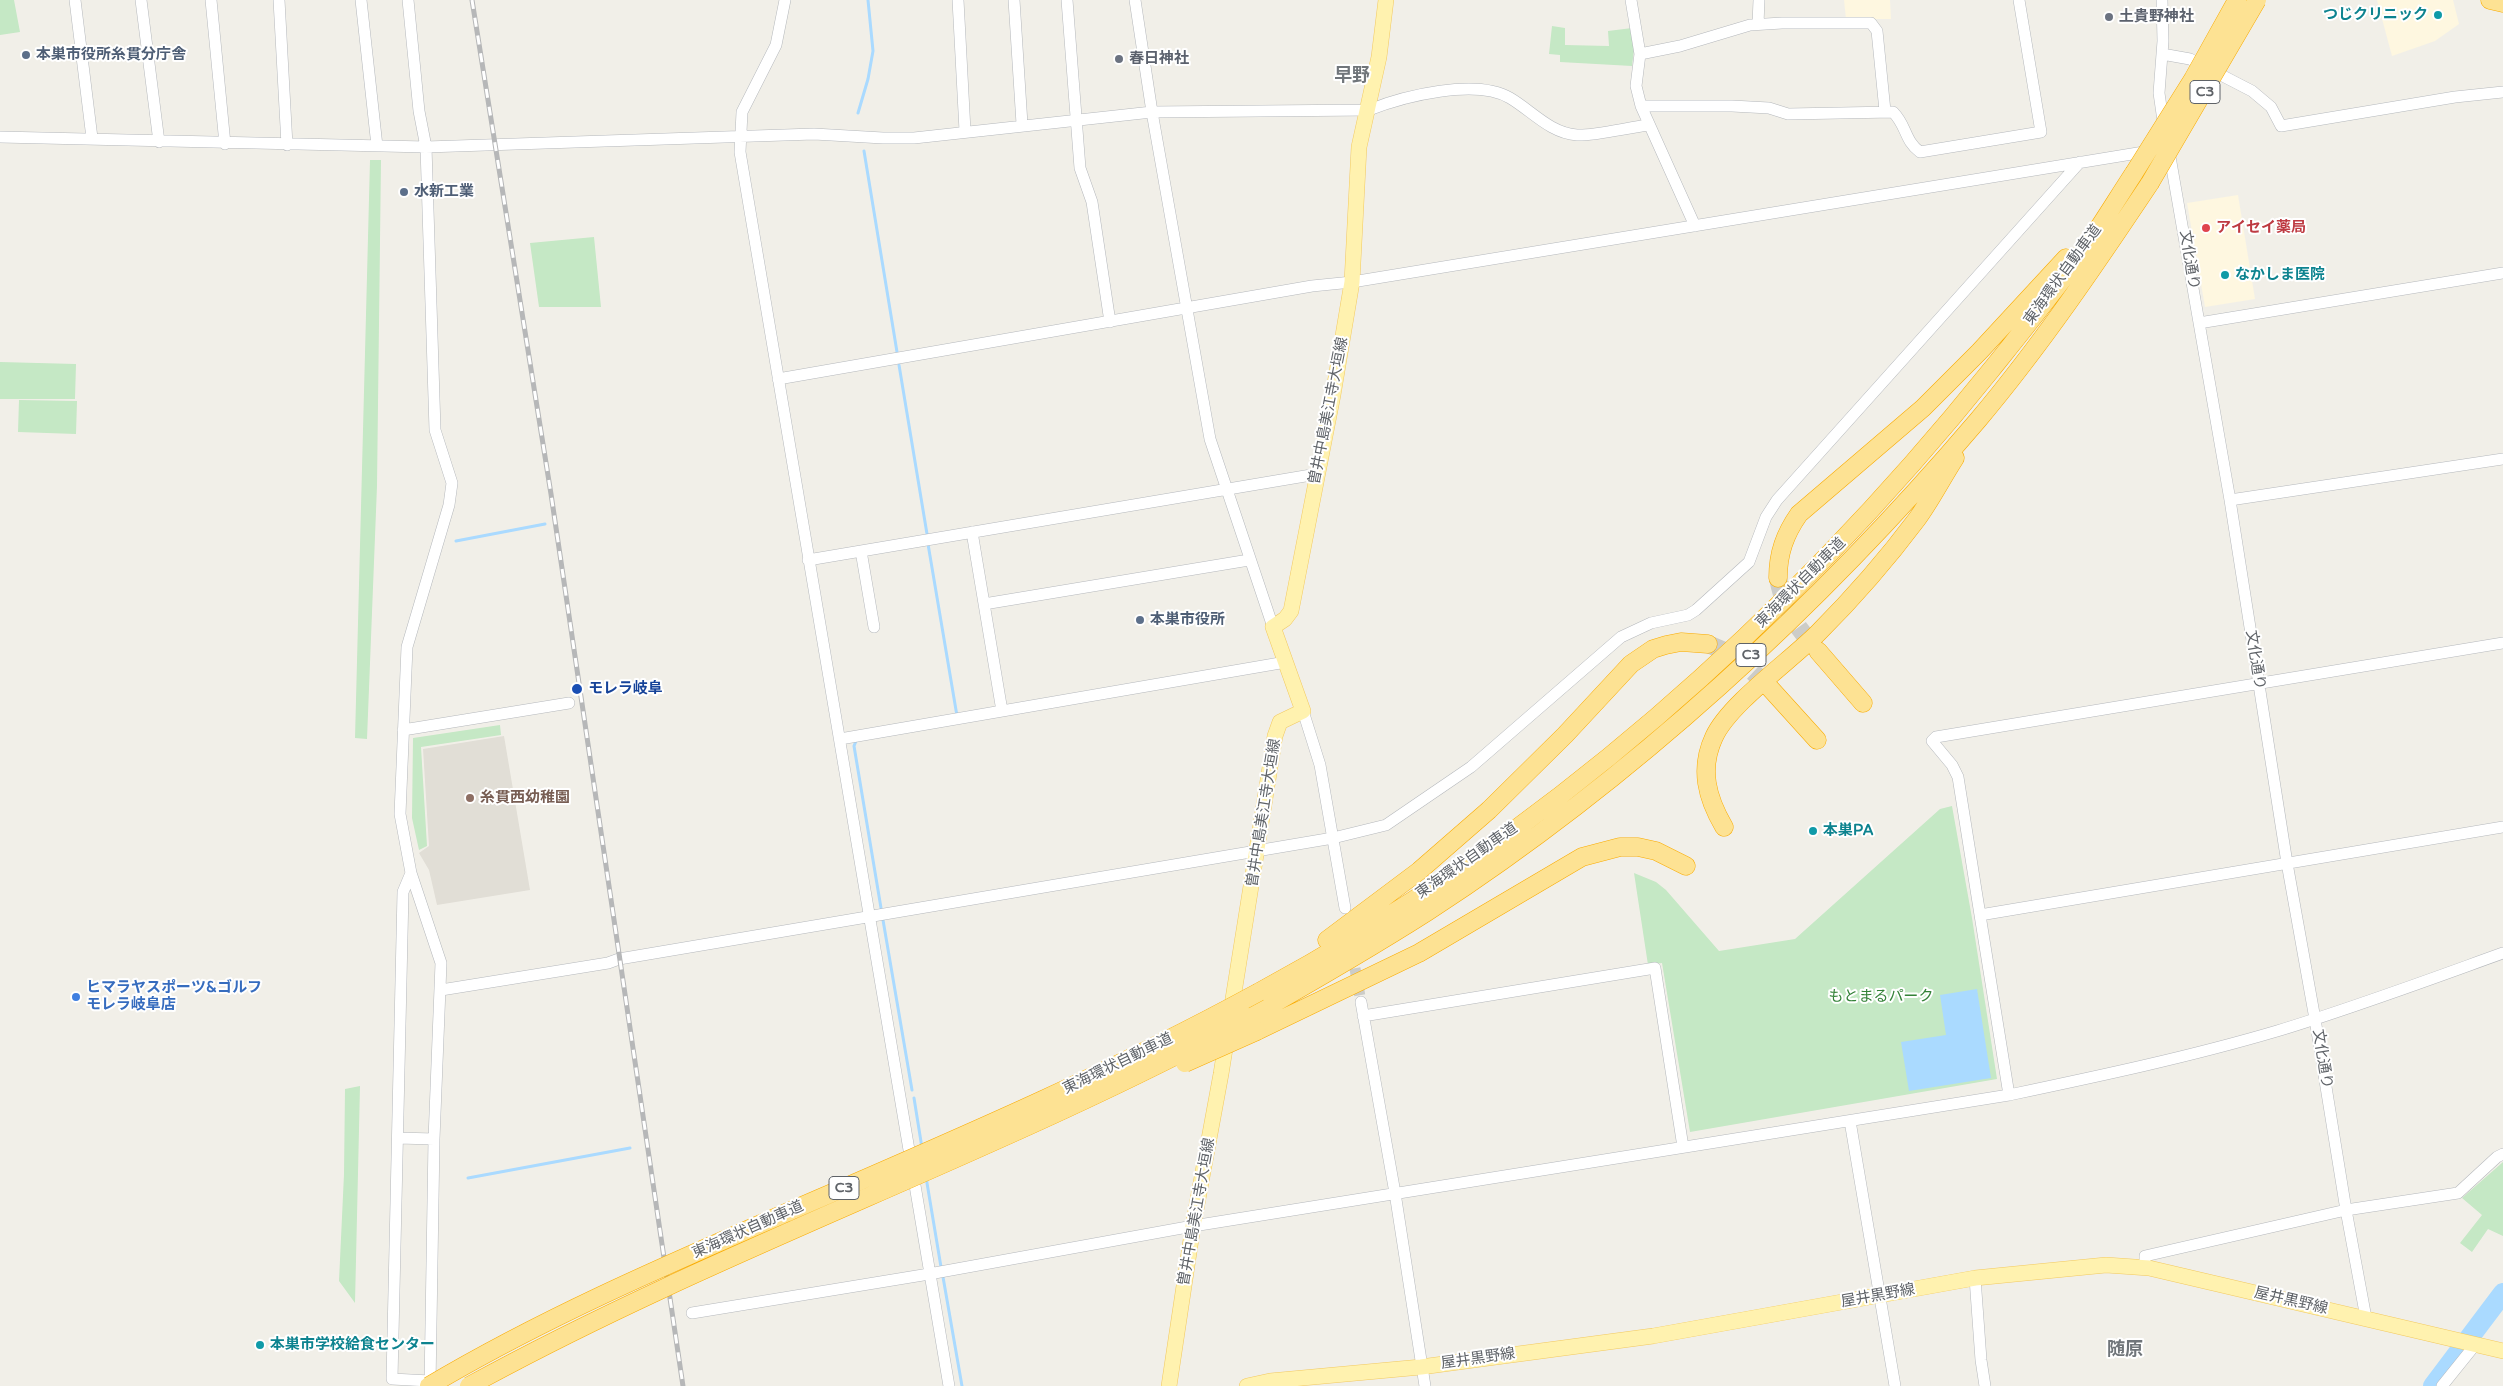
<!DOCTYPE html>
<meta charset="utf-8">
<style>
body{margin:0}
canvas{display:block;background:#f1efe8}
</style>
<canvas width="2503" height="1386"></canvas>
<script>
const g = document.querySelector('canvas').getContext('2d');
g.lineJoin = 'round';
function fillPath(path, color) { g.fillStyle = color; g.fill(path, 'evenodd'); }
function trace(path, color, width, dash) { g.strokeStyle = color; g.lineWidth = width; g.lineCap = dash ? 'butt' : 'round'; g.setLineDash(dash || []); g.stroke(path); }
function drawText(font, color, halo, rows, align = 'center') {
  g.font = font + ' "Varela Round","Noto Sans JP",sans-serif'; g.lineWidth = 4; g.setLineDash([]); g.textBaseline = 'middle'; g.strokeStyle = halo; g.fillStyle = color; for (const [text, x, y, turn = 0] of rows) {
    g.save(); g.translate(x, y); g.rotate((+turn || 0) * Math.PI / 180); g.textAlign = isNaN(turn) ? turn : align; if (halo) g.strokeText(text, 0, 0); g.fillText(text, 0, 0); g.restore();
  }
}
fillPath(new Path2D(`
 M1844 0H1890L1891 19H1846Z
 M2377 0H2453L2459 24 2435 41 2392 56Z
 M2238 195 2255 299 2205 307 2187 203Z`), '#fef7e0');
fillPath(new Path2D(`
 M504 736 530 890 437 905 429 870 419 853 429 846 423 749Z`), '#e1ded6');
fillPath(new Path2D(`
 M0 0H14L20 32 0 35Z
 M1552 26 1565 28V45L1609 46 1608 31 1632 28 1634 50 1632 66 1560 62V55L1549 54Z
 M370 160H381L377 486 367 739 355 738Z
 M594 237 601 307H539L530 243Z
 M0 362 76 364 75 399H0Z
 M19 400 77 401 76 434 18 432Z
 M500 725 501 735 421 747 427 846 419 850 412 818 413 738Z
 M1952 806 1972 918 1997 1079 1690 1132 1662 963 1648 965 1634 873 1656 882 1666 890 1719 951 1795 939 1940 809Z
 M360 1086 355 1303 339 1281 344 1174 345 1089Z
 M2503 1162V1236L2488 1229 2472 1252 2460 1243 2482 1215 2462 1198Z`), '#c5e8c5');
fillPath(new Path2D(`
 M1977 989 1991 1078 1909 1091 1901 1042 1946 1035 1940 995Z`), '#aadaff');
trace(new Path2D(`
 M858 113 868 79 873 51 868 0
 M864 151 897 352
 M899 365 927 534
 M456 541 545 524
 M928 544 957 716
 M856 741 854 746 881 908
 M883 920 912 1090
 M914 1098 922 1148
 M926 1177 941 1267
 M468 1178 630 1148
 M943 1277 962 1386`), '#aadaff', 3);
trace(new Path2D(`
 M2433 1386 2503 1293`), '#aadaff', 20);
trace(new Path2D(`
 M1352 952 1361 1002`), '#ccccc8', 11, [11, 5.5]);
trace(new Path2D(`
 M1778 578C1784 611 1797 627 1818 651
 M1708 644 1736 656 1769 687`), '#ccccc8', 18, [18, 9]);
const minor = new Path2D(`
 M75 0 92 138
 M141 0 159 142
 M211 0 225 144
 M279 0 287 145
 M361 0 377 146
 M408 0 419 111 426 147 435 430 452 483 449 505 407 647 400 814 411 873 441 963 434 1139 430 1386
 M785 0 776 45 742 112 740 152 949 1386
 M958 0 965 131
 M1014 0 1022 124
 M1067 0 1080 168 1092 202 1110 322
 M1631 0 1640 54 1636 86 1641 106 1695 226
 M2162 0 2163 41 2159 93 2164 128
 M1758 24 1759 0
 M1640 54 1680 46 1750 25 1782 23H1871L1877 31 1885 111
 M2162 54 2190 59 2252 91 2271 107 2281 126 2455 97 2503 92
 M1641 106H1732L1769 108 1788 114 1893 112C1907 126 1904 140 1920 152L2041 132 2019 0
 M0 137 426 147 814 134 883 138H914L1152 112 1135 0
 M2169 151 2230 500 2287 863 2315 1019 2346 1210 2366 1318
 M2199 323 2503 273
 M778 379 1312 286 1352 282 2150 151
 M2230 500 2503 459
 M972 532 1002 711
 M861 551 874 627
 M808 560 1317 474
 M984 604 1249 560
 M1273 627 1210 439 1152 112 1369 110C1404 96 1476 78 1510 98 1532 111 1550 133 1577 135 1594 136 1630 127 1649 125
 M1303 711 1320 765 1345 908
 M403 730 569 703
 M840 739 1286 662
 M411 873 403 892 392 1379 430 1381
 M1980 915 1958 777 1952 765 1932 741 1936 737 2503 643
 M441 990 608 963 619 959 1333 838 1386 825 1471 767 1621 637 1651 623 1688 615 1696 610 1749 562 1766 517 1777 500 2080 162
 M1361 1002 1395 1193 1425 1386
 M1363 1016 1655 968 1683 1147
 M2009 1095 1980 915 2503 827
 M1850 1121 1895 1386
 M398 1138 434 1139
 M2145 1268V1256L2346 1210 2458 1193 2497 1157 2503 1154
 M1975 1278 1981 1360 1985 1386
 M692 1313 929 1274 1193 1226 2009 1095C2099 1076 2189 1057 2277 1031 2353 1008 2428 980 2503 953
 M2442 1386 2475 1345`);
const major = new Path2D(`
 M1169 1386 1193 1226 1221 1074 1275 736 1280 722 1303 711 1273 627 1285 619 1291 611 1333 395 1352 282 1359 147 1379 57 1386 0
 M1247 1386 1270 1381 1421 1367 1653 1336 1975 1278 2106 1265 2149 1268 2503 1351`);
const highway = new Path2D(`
 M2490 0 2503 3
 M1778 578C1778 553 1785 534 1799 514L1923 408 1979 352 2066 258
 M1818 651 1863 703
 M1769 687 1817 740
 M1724 827C1707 798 1699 769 1714 737 1729 704 1790 661 1818 633 1853 598 1887 559 1917 519 1931 500 1942 478 1955 458
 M1327 940 1419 871 1489 810 1565 735 1631 664 1653 649 1666 645 1681 642 1708 644
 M1259 992C1543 839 1790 620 1991 370 2020 334 2050 297 2077 260 2097 232 2115 202 2134 173
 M1250 1017C1310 983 1369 949 1427 912 1633 778 1819 607 1978 420 2041 345 2096 264 2150 183
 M1257 1031 1419 953 1582 857 1620 847H1638L1656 851 1686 866`);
trace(minor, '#b5b8bc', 12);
trace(major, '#f2c960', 16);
trace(highway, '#f9ab00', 19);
trace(minor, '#fff', 11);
trace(major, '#fff2af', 15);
trace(highway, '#fde293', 18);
const rail = new Path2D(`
 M472 0 551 494 683 1386`);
trace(rail, '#b6b7b8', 5);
trace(rail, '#fff', 3, [9]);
const highwayBridge = new Path2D(`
 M2134 173 2193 79 2237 0
 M2150 183 2257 0
 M1185 1063 1257 1031
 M429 1386C545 1317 671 1263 795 1209 952 1141 1109 1074 1259 992
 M469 1386C722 1247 997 1154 1250 1017`);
trace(highwayBridge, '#f9ab00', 19, []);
trace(highwayBridge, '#fde293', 18);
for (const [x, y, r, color] of [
 [2438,15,5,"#0f9aa8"],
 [2109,17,5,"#6b7280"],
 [26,55,5,"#5c6f8a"],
 [1119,59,5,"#6b7280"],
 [404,192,5,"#5c6f8a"],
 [2206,228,5,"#e0444e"],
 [2225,275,5,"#0f9aa8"],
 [1140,620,5,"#5c6f8a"],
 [577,689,6,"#1a4fb4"],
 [470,798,5,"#8d6e63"],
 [1813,831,5,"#0f9aa8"],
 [76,997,5,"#3f7fe0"],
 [260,1345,5,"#0f9aa8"]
]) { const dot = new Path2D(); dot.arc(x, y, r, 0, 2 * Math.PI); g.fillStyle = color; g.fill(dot); trace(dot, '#fff', 2); }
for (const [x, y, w] of [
 [2205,92,30],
 [1751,655,30],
 [844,1188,30]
]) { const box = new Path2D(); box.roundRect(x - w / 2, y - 11.5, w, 23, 4); g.fillStyle = '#fff'; g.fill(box); trace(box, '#5f6368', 1); }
drawText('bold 14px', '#5f6368', null, [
 ["C3",2205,92],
 ["C3",1751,655],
 ["C3",844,1188]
]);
drawText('bold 15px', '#0d838f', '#fff', [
 ["つじクリニック",2428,15,"right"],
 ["なかしま医院",2235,275],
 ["本巣PA",1823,831],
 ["本巣市学校給食センター",270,1345]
], 'left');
drawText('bold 15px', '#5b616d', '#fff', [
 ["土貴野神社",2119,17],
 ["春日神社",1129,59]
], 'left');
drawText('bold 15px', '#4e5e75', '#fff', [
 ["本巣市役所糸貫分庁舎",36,55],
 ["水新工業",414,192],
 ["本巣市役所",1150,620]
], 'left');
drawText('bold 15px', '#be3a42', '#fff', [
 ["アイセイ薬局",2216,228]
], 'left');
drawText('15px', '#5f6368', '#fff', [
 ["文化通り",2189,260,81],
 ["東海環状自動車道",2063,275,-54],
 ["曽井中島美江寺大垣線",1329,411,-79],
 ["東海環状自動車道",1801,583,-45],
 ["文化通り",2255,660,81],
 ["曽井中島美江寺大垣線",1264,813,-81],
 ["東海環状自動車道",1467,861,-35],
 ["文化通り",2322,1059,81],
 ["東海環状自動車道",1118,1064,-26],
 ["曽井中島美江寺大垣線",1197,1212,-80],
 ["東海環状自動車道",748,1230,-24],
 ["屋井黒野線",1878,1296,-10],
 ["屋井黒野線",2291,1301,13],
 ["屋井黒野線",1478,1359,-8]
]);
drawText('bold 15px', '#164399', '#fff', [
 ["モレラ岐阜",588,689]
], 'left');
drawText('bold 15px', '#785e54', '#fff', [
 ["糸貫西幼稚園",480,798]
], 'left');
drawText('bold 15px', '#366cbe', '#fff', [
 ["ヒマラヤスポーツ&ゴルフ",86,988],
 ["モレラ岐阜店",86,1005]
], 'left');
drawText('15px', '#348238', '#fff', [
 ["もとまるパーク",1881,997]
]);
drawText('bold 18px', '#70757a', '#fff', [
 ["早野",1352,76],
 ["随原",2125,1350]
]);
</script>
